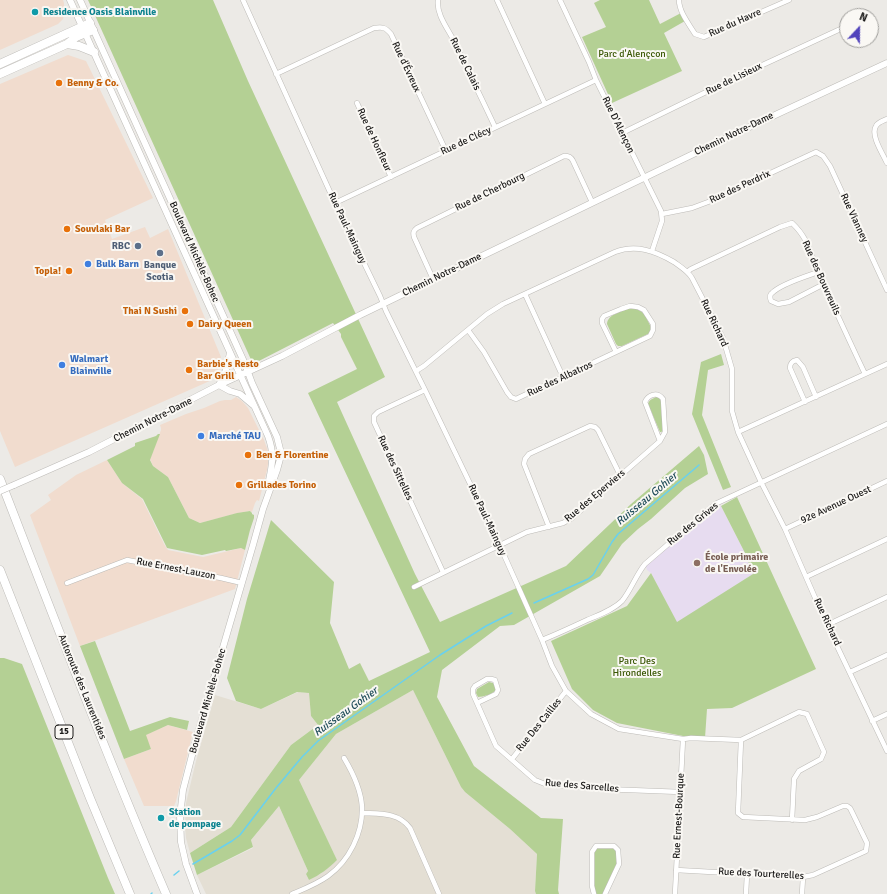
<!DOCTYPE html>
<meta charset="utf-8">
<style>
body{margin:0}
#map{position:relative;width:887px;height:894px;overflow:hidden;background:#eceae6;font-family:Signika,sans-serif}
canvas{display:block}
.north{position:absolute;left:839px;top:8px;width:40px;height:40px;box-sizing:border-box;background:#faf8f4;border:1px solid #a09f9c;border-radius:50%;rotate:22deg;font-size:11px;font-weight:700;line-height:16px;text-align:center;color:#1a1918}
.north::after{content:'';display:block;margin:auto;width:14px;height:18px;background:#5143bb;clip-path:polygon(50% 0,100% 100%,50% 72%,0 100%)}
</style>
<div id="map">
<canvas width="887" height="894"></canvas>
<div class="north">N</div>
</div>
<script>
const g = document.querySelector('canvas').getContext('2d');
g.lineJoin = 'round';
function fillPath(path, color) { g.fillStyle = color; g.fill(path, 'evenodd'); }
function trace(path, color, width, dash) { g.strokeStyle = color; g.lineWidth = width; g.lineCap = dash ? 'butt' : 'round'; g.setLineDash(dash || []); g.stroke(path); }
function drawText(font, color, halo, rows, align = 'center') {
  g.font = font + ' Signika,sans-serif'; g.lineWidth = 4; g.setLineDash([]); g.textBaseline = 'middle'; g.strokeStyle = halo; g.fillStyle = color; for (const [text, x, y, turn = 0] of rows) {
    g.save(); g.translate(x, y); g.rotate((+turn || 0) * Math.PI / 180); g.textAlign = isNaN(turn) ? turn : align; if (halo) g.strokeText(text, 0, 0); g.fillText(text, 0, 0); g.restore();
  }
}
fillPath(new Path2D(`
 M0 0H63L64 3V14L63 19 58 24 0 50Z
 M68 55 86 61 153 198 105 220 112 239 145 227 150 238 168 229 221 357 218 371 212 380 15 467 0 431V84Z
 M236 397 242 401 248 408 264 440 268 451V464L267 470 259 501 257 500 255 503 252 512 250 511 238 513 200 523 189 518 168 477 153 466 150 459 161 430V428L160 425 186 414 204 408 220 401 225 400H231Z
 M107 460 122 483 142 499 164 544 168 550 203 557 241 548 245 550 235 589 80 646 30 515 51 500 48 495 76 475Z
 M168 725 193 732 176 801 174 806H144L124 759 151 749 145 735Z`), '#f1dcce');
fillPath(new Path2D(`
 M413 690 461 787 465 792 510 829 537 854 535 890 536 894H206L197 875 253 848 251 840 279 806 308 871 306 874 309 880 320 874 337 860 298 781 336 734Z
 M298 692 309 693 311 716 318 725 291 745 231 827 190 853 186 838 185 827 186 803 196 761 215 695 261 709Z`), '#e4dfd4');
fillPath(new Path2D(`
 M715 504 721 506 745 553 753 574 677 623 651 573 647 570 645 564Z`), '#e7dcf0');
fillPath(new Path2D(`
 M88 0H213L248 81 385 377 337 402 415 574 440 622 566 566 631 504 699 446 704 455 708 474 685 488 651 519 638 529 622 544 600 576 514 625 500 626 442 670 437 697 474 766 541 818 563 819 558 890 559 894H536L535 891 537 854 510 829 465 792 461 787 413 690 336 734 299 780 337 860C329 868 320 875 309 880L306 874 308 871 279 806 251 840 253 847 197 875 190 853 231 827 291 745 318 725 311 716 309 693 297 692 261 709 236 701 227 678 247 599 271 520 334 582 330 623 349 669 360 663 369 681 430 652 308 393 357 369 341 337V334L333 323 253 364Z
 M600 0H649L660 24 681 13 685 21 664 33 682 71 612 103 582 37 606 27 594 3Z
 M629 308C644 309 645 315 651 327L650 332 648 334 622 346H618L616 344 607 324C608 314 621 312 629 308Z
 M721 354 724 365 708 370 702 415 731 487 723 490 692 414 701 362Z
 M656 397 660 398 661 401 663 431 661 432H660L648 404C649 400 652 399 656 397Z
 M158 434H160L150 460 153 466 168 477 189 518 200 523 237 513 250 511 252 513V514L254 515V518L250 530 245 550 241 548 226 551 225 550 202 555 167 548 143 499 122 483 107 460 135 446V443L156 436Z
 M737 497 816 669 732 708 707 709 705 738 683 736 617 723 593 710 572 689 551 641 627 606 651 573 677 622 753 574 745 553 721 506Z
 M95 641 130 731 170 717 189 721 187 730 168 725 146 735 151 749 124 759 80 646Z
 M0 658H4L22 664 108 878 115 894H0Z
 M489 682 493 683C494 685 496 687 496 689 495 694 482 697 478 697L476 693 477 689Z
 M596 846H614L618 850 619 864 605 894H594L592 852Z`), '#b4d094');
trace(new Path2D(`
 M534 603 588 579 593 575 612 542 618 534 699 465
 M193 864 232 841 240 835 276 788 302 757 318 741 440 655 486 626 512 613
 M174 875 179 871
 M151 894 152 893`), '#69d1ef', 1.5);
const street = new Path2D(`
 M243 0 335 203 380 296 386 311 425 390 500 546 542 640 552 666 566 691 591 714 619 729 683 739 691 738 741 740 799 712 807 714 824 752 821 759 799 771 794 779 792 820
 M438 0C436 15 449 30 455 43 468 71 482 99 495 127
 M497 0 545 104
 M560 0 589 62 596 80 661 211 662 221 652 251
 M679 0C679 12 689 24 695 34L704 37 789 0
 M276 74 374 28C383 27 385 27 391 34L446 151
 M357 103 391 177
 M887 119C883 121 878 122 876 126 870 135 883 154 887 163
 M622 133 743 74 847 26
 M335 203 596 80
 M662 214 692 208 708 202 816 152 823 156 830 166 887 290
 M687 272 691 269 780 227 792 223C808 238 810 252 818 271 833 306 849 340 865 374
 M818 272C807 276 780 284 772 293 769 295 770 298 771 301L778 304 789 302 824 284
 M433 279 414 237C413 233 413 231 417 228L564 156C569 156 571 157 573 161L592 202
 M525 294 563 377
 M468 330 484 352 507 392 511 397 516 399 650 336 653 330V324L644 310 638 307 630 306 621 309 604 316 602 319V323L616 352
 M416 371 424 366 487 314 503 304 615 252C636 244 655 251 674 262 681 267 688 271 692 278L723 338 732 369V411L738 432 761 482 785 529 827 625 887 751
 M425 390 378 412 374 416V422L443 572
 M805 402 790 368C790 363 792 361 797 360L803 367 816 397
 M738 432 887 364
 M549 527 524 464 525 459 529 454 590 426 595 427 598 430 620 475
 M785 529 887 481
 M806 577 887 539
 M67 583 127 560 221 578 242 583
 M414 587 527 532 563 523 572 518 660 441 665 432 663 399C657 391 648 395 645 402L660 441
 M827 625 887 597
 M542 640C557 634 572 627 587 620 599 615 613 610 622 601 631 590 636 575 645 564L715 504 887 424
 M850 672 887 655
 M477 703 496 694 498 690 495 680 491 679H487L475 686 473 689V694L496 746 535 780 545 784 603 789 681 792
 M872 721 887 714
 M512 759 566 691
 M362 813C379 814 398 812 410 828L439 894
 M676 870 803 877 813 875 866 851 867 843 852 812 850 808 847 806H843L817 817 805 820 743 817 738 813 741 740
 M292 894C304 889 317 884 328 876 349 861 363 833 362 807 361 790 353 773 344 758
 M594 894 592 886V852L596 846H614L618 850 619 864 605 894
 M675 894 683 739
 M746 894 747 874
 M802 894 803 877`);
const secondary = new Path2D(`
 M70 0 268 436C275 455 272 466 268 485
 M80 0 245 364 252 383 277 437 280 449V459L277 470 263 509 253 545 197 736 183 790 180 816 181 842 186 864 197 894
 M219 385 230 391 240 394 253 405
 M219 385 226 370 230 353
 M14 485 89 452 219 385 282 356 360 315 428 282 743 130 887 63`);
const highway = new Path2D(`
 M67 44 79 46 94 52
 M0 64 90 23
 M0 74 67 44 76 37 93 30
 M0 479C54 618 107 757 166 894
 M0 570 90 798 130 894`);
trace(street, '#bdbbb7', 5.5);
trace(secondary, '#bdbbb7', 7);
trace(highway, '#bdbbb7', 9);
trace(street, '#fff', 4.5);
trace(secondary, '#fff', 6);
trace(highway, '#fff', 8);
const secondaryBridge = new Path2D(`
 M0 491 14 485`);
trace(secondaryBridge, '#bdbbb7', 7, []);
trace(secondaryBridge, '#fff', 6);
for (const [x, y, r, color] of [
 [35,12,4,"#0f9aa8"],
 [59,83,4,"#e8710a"],
 [67,229,4,"#e8710a"],
 [138,246,4,"#5c6f8a"],
 [160,253,4,"#5c6f8a"],
 [88,264,4,"#3f7fe0"],
 [69,271,4,"#e8710a"],
 [185,311,4,"#e8710a"],
 [190,324,4,"#e8710a"],
 [62,365,4,"#3f7fe0"],
 [189,370,4,"#e8710a"],
 [201,436,4,"#3f7fe0"],
 [248,455,4,"#e8710a"],
 [239,485,4,"#e8710a"],
 [697,563,4,"#8d6e63"],
 [161,818,4,"#0f9aa8"]
]) { const dot = new Path2D(); dot.arc(x, y, r, 0, 2 * Math.PI); g.fillStyle = color; g.fill(dot); trace(dot, '#faf8f4', 1.5); }
for (const [x, y, w] of [
 [64,732,18]
]) { const box = new Path2D(); box.roundRect(x - w / 2, y - 7, w, 14, 3); g.fillStyle = '#faf8f4'; g.fill(box); trace(box, '#1a1918', 1); }
drawText('bold 9px', '#1a1918', null, [
 ["15",64,732]
]);
drawText('bold 10px', '#0d838f', '#faf8f4', [
 ["Residence Oasis Blainville",43,12],
 ["Station",169,812],
 ["de pompage",169,824]
], 'left');
drawText('10px', '#1a1918', '#faf8f4', [
 ["Rue du Havre",735,23,-24],
 ["Rue de Calais",465,64,64],
 ["Rue d'Évreux",406,67,65],
 ["Rue de Lisieux",734,79,-26],
 ["Rue D'Alençon",618,125,64],
 ["Chemin Notre-Dame",734,134,-26],
 ["Rue de Honfleur",374,140,65],
 ["Rue de Clécy",466,141,-25],
 ["Rue des Perdrix",740,187,-25],
 ["Rue de Cherbourg",490,192,-26],
 ["Rue Vianney",854,218,65],
 ["Rue Paul-Mainguy",347,228,65],
 ["Boulevard Michèle-Bohec",194,252,66],
 ["Chemin Notre-Dame",442,275,-26],
 ["Rue des Bouvreuils",821,278,66],
 ["Rue Richard",714,323,65],
 ["Rue des Albatros",560,379,-25],
 ["Chemin Notre-Dame",153,420,-27],
 ["Rue des Sittelles",395,468,65],
 ["Rue des Eperviers",595,496,-40],
 ["92e Avenue Ouest",836,505,-25],
 ["Rue Paul-Mainguy",487,520,65],
 ["Rue des Grives",693,524,-39],
 ["Rue Ernest-Lauzon",176,569,11],
 ["Rue Richard",827,622,65],
 ["Autoroute des Laurentides",82,687,68],
 ["Boulevard Michèle-Bohec",208,701,-74],
 ["Rue Des Cailles",539,725,-51],
 ["Rue des Sarcelles",582,786,5],
 ["Rue Ernest-Bourque",679,816,-87],
 ["Rue des Tourterelles",761,874,3]
]);
drawText('10px', '#3a5704', '#faf8f4', [
 ["Parc d'Alençcon",632,54],
 ["Parc Des",637,661],
 ["Hirondelles",637,673]
]);
drawText('bold 10px', '#c56008', '#faf8f4', [
 ["Benny & Co.",67,83],
 ["Souvlaki Bar",75,229],
 ["Topla!",61,271,"right"],
 ["Thai N Sushi",177,311,"right"],
 ["Dairy Queen",198,324],
 ["Barbie's Resto",197,364],
 ["Bar Grill",197,376],
 ["Ben & Florentine",256,455],
 ["Grillades Torino",247,485]
], 'left');
drawText('bold 10px', '#4e5e75', '#faf8f4', [
 ["RBC",130,246],
 ["Banque",160,265,"center"],
 ["Scotia",160,277,"center"]
], 'right');
drawText('bold 10px', '#366cbe', '#faf8f4', [
 ["Bulk Barn",96,264],
 ["Walmart",70,359],
 ["Blainville",70,371],
 ["Marché TAU",209,436]
], 'left');
drawText('bold 10px', '#785e54', '#faf8f4', [
 ["École primaire",705,557],
 ["de l'Envolée",705,569]
], 'left');
drawText('italic 11px', '#1f4c59', '#faf8f4', [
 ["Ruisseau Gohier",647,499,-40],
 ["Ruisseau Gohier",346,712,-36]
]);
</script>
